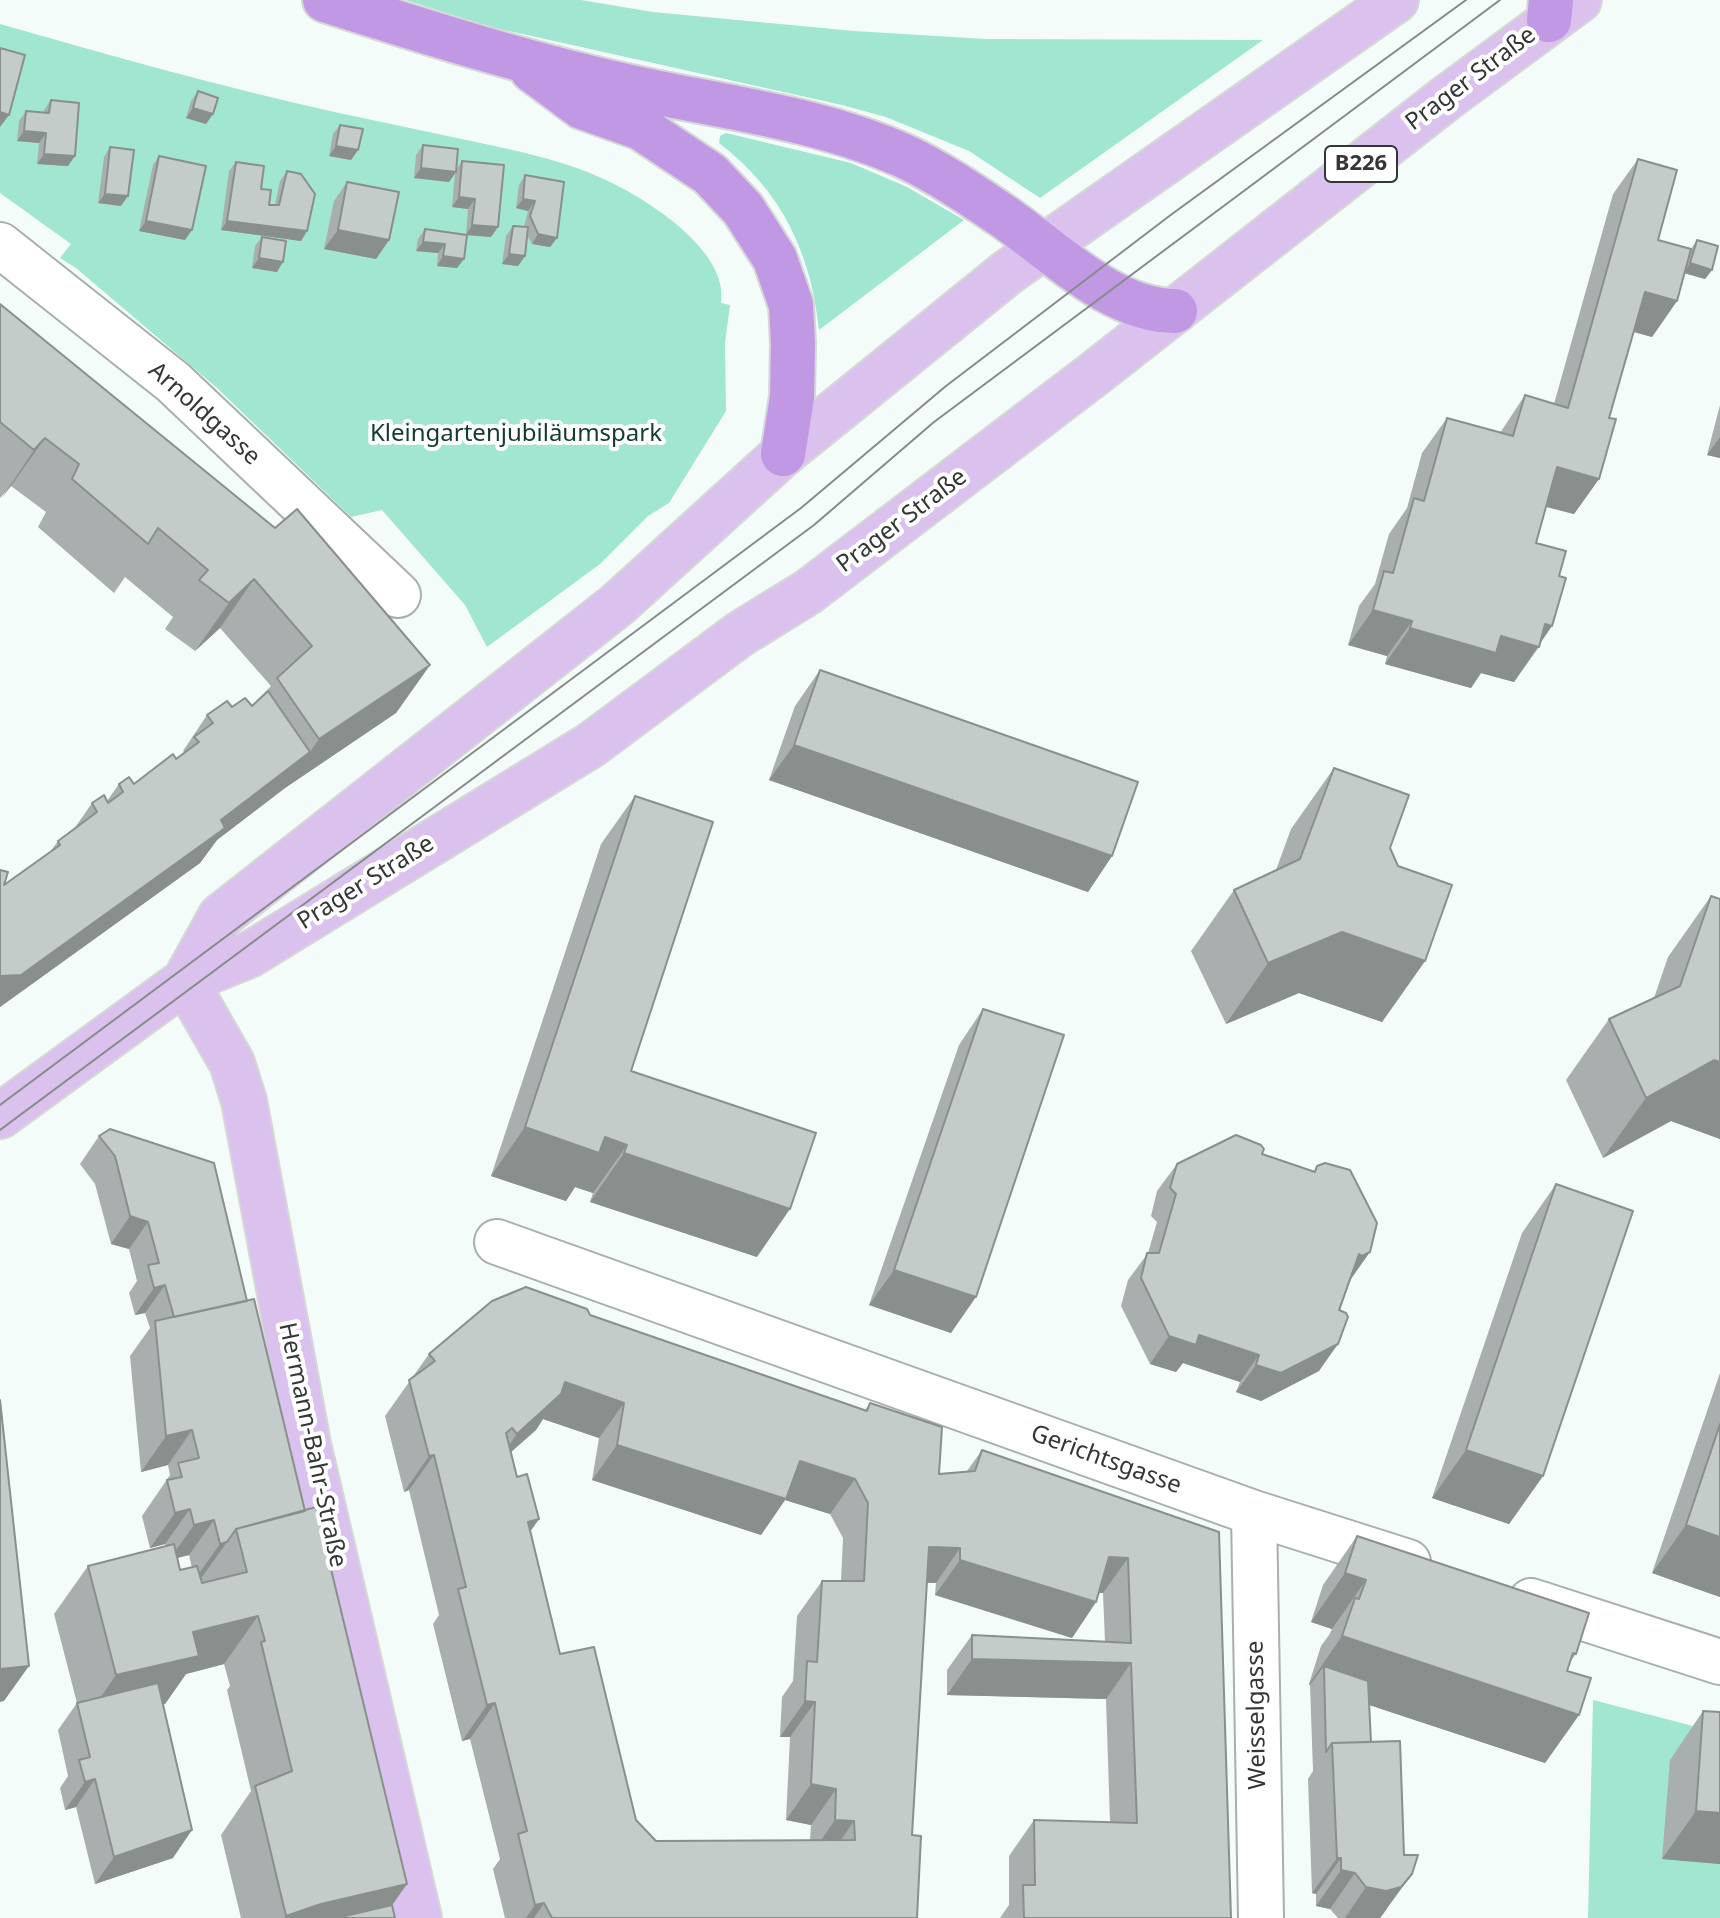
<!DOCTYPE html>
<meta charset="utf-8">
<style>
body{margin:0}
canvas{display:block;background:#f4fcf9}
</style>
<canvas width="1720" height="1918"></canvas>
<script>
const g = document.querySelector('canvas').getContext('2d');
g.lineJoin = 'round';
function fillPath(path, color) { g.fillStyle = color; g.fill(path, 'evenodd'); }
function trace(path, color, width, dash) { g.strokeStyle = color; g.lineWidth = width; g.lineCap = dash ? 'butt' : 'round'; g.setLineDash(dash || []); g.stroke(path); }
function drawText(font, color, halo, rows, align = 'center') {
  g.font = font + ' "Noto Sans",sans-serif'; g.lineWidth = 8; g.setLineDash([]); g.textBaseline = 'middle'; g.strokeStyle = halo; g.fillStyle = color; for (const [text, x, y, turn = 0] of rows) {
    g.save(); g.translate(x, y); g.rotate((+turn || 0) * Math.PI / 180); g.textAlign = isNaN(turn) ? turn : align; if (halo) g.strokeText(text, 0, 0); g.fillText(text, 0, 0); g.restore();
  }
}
fillPath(new Path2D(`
 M406 0H581L653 12 854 31 986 39 1263 40 1040 198 969 151 886 117 842 105 491 27Z
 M0 24C113 56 225 88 339 113 385 123 430 132 476 142 523 152 571 162 614 184 654 204 729 253 721 303L730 305 725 343 726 411 669 503 648 516 600 564 487 647 465 605 382 510 351 517 217 388 76 268 60 258 71 244 0 193Z
 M726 133 851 163 907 187 964 220 819 330C811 253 782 191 719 143L720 136Z
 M1593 1700 1720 1733V1918H1588Z`), '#a0e6d1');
const minor = new Path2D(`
 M0 245 173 382 398 595
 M497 1242 1254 1513 1408 1562
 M1254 1513 1261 1918
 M1531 1601 1720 1662`);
const major = new Path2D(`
 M185 981 221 916 617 605 783 454 1008 272 1396 0
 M185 981 232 1063 244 1101 308 1444 419 1918
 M0 1116 185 981 249 955 591 745 740 634 808 592 1094 374 1445 99 1579 0`);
const highway = new Path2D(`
 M325 0C429 33 533 66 640 89 728 108 821 119 904 156 938 172 972 195 1003 216 1053 250 1111 311 1175 311
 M1549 20 1551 0
 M532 70 582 107 641 128 710 174 743 209 775 259 791 305 793 344 792 397 783 454`);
trace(minor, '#a8afad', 48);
trace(major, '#d6d7d7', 48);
trace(highway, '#d6d7d7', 48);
trace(minor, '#fff', 44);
trace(major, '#dac1ee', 44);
trace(highway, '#c198e3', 44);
trace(new Path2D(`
 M0 1105 801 508 946 386 1172 214 1466 0
 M0 1130 814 525 934 422 1500 0`), '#868b89', 2);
fillPath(new Path2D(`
 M198 91 206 124 186 118 191 101Z
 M51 100 68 166 37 164 39 143 17 141 19 121 26 111 44 113V110Z
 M340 125 358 150 351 160 329 156 333 134Z
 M423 145 456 170 462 161 491 237 466 235 468 209 452 207 455 173 449 182 414 178 416 155Z
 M110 147 121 206 98 203 104 157Z
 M159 156 185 240 139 231 153 165Z
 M1638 159 1658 240 1691 249 1697 240 1712 270 1705 279 1684 273 1677 301 1652 337 1634 332 1609 418 1599 479 1574 514 1546 507 1536 543 1540 643 1539 647 1514 682 1481 673 1471 688 1385 664 1387 656 1348 645 1359 606 1375 584 1389 534 1407 508 1422 453 1447 418 1500 433 1525 395 1554 404 1613 194Z
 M236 162 261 189 269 205H275L280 181 287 171 307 231 301 241 221 230 229 171Z
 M525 175 557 238 550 247 532 244 527 235 525 256 518 266 502 264 506 236 513 226 524 227 528 211 516 208 519 185Z
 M347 182 389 240 376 259 324 249 334 201Z
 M425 229 467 235 457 268 437 266 438 253 416 251 418 239Z
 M262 237 277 272 252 268 255 246Z
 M0 304 430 665 396 713 285 788 217 840 200 863 0 1007V870L4 885 50 852 58 841 74 829 92 803 107 801 119 784H134L181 755 184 752 183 751 207 715 232 707 252 706 271 686 220 628 195 651 165 629 173 617 125 577 114 593 38 527 46 512 11 486 0 498Z
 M1720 405V458L1707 455Z
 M820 670 1112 856 1088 892 769 780 795 706Z
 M1334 768 1390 848 1425 961 1382 1022 1299 993 1226 1024 1191 951 1234 890 1276 870 1291 829Z
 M635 796 631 1071 757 1257 590 1202 593 1193 575 1187 566 1201 491 1176 601 844Z
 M1711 896 1720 899V1139L1671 1121 1603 1158 1566 1080 1609 1019 1654 998 1668 957Z
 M983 1009 951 1333 869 1305 959 1045Z
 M99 1136 214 1163 395 1918H241L221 1835 251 1791 227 1690 230 1686 224 1664 186 1674 165 1704 163 1705 173 1858 95 1884 76 1807 65 1810 60 1788 68 1776 58 1730 77 1703 54 1614 88 1566 166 1546 165 1544 150 1548 142 1516 170 1475 168 1465 141 1472 130 1356 150 1328 145 1313 135 1315 129 1293 137 1281 129 1249 111 1244 95 1184 80 1164ZM189 1555 192 1568 180 1570 177 1558Z
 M1177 1164 1314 1171 1317 1166 1351 1279 1319 1371 1261 1401 1236 1392 1240 1382 1183 1363 1176 1372 1150 1364 1121 1306 1128 1280 1148 1253 1157 1222 1151 1216 1157 1191Z
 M1556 1184 1543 1476 1509 1524 1432 1498 1522 1233Z
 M590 1315 865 1410 870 1403 939 1474 967 1471 982 1450 1219 1532 1231 1918H1000L1009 1905V1856L1034 1820 1110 1822 1106 1699 947 1695V1670L972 1635 1105 1642 1103 1593H1099L1096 1602 1072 1638 935 1595 936 1583H927L912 1835 917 1918H505L493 1869 500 1859 470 1739 462 1741 433 1624 439 1615 409 1490 404 1492 385 1416 429 1354ZM543 1419 599 1438 592 1480 761 1535 785 1500 830 1514 843 1538 841 1581H822L797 1616 793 1681 782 1697 780 1737H790L786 1820 811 1825 810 1840 656 1841 636 1820 560 1654 530 1531 539 1519 517 1477 510 1452 536 1430Z
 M1720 1373V1597L1652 1573Z
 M1357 1536 1576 1654 1569 1663 1567 1671 1579 1715 1545 1763 1369 1705 1371 1742 1387 1909 1380 1918H1338L1330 1909 1316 1906V1894L1312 1893 1308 1779 1313 1771 1310 1685 1309 1684 1321 1646 1329 1635 1332 1629 1311 1622 1323 1585Z
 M1703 1711 1720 1864 1662 1859 1670 1760Z`), '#a9afae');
fillPath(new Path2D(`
 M193 108 213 114 206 124 186 118Z
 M0 112 9 115 0 127Z
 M24 131 46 133 39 143 17 141Z
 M336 146 358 150 351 160 329 156Z
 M44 154 75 156 68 166 37 164Z
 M421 168 456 172 449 182 414 178Z
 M105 194 128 196 121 206 98 203Z
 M459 197 475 199 468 209 452 207Z
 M523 199 535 201 528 211 516 208Z
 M146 221 192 230 185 240 139 231Z
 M227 221 307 231 301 241 221 230Z
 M472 225 498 227 491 237 466 235Z
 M338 230 389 240 376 259 324 249Z
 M538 234 557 238 550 247 532 244Z
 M423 242 445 244 438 253 416 251Z
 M509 254 525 256 518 266 502 264Z
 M443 256 464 259 457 268 437 266Z
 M259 258 283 262 277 272 252 268Z
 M1690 263 1712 270 1705 279 1684 273Z
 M1645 292 1677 301 1652 337 1620 328Z
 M1720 437V458L1707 455Z
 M45 438 11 486 1 499 34 450Z
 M1557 467 1599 479 1574 514 1532 503Z
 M254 579 220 628 195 651 229 603Z
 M1373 610 1412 621 1387 656 1348 645Z
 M1545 624 1552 626 1514 682 1481 673 1471 688 1385 664 1410 628 1501 636Z
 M430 665 396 713 285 788 217 840 200 863 0 1007V976L221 820 310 752 319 739Z
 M794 745 1112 856 1088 892 769 780Z
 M1342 932 1425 961 1382 1022 1299 993 1226 1024 1268 963Z
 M1714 1060 1720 1062V1139L1671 1121 1603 1158 1646 1098Z
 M525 1127 605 1137 627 1145 593 1193 575 1187 566 1201 491 1176Z
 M624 1153 790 1209 757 1257 590 1202Z
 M130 1216 148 1222 129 1249 111 1244Z
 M1370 1252 1351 1279 1343 1283 1359 1254Z
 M894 1270 976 1297 951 1333 869 1305Z
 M165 1285 145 1313 135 1315 154 1288Z
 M1199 1335 1259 1355 1240 1382 1183 1363 1176 1372 1150 1364 1169 1336Z
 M1338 1344 1319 1371 1261 1401 1236 1392 1256 1365Z
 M565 1382 624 1403 599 1438 543 1419 536 1430 492 1469 517 1434Z
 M192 1430 168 1465 141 1472 166 1436Z
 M617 1445 800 1461 855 1479 830 1514 785 1500 761 1535 592 1480Z
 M1466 1450 1543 1476 1509 1524 1432 1498Z
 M434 1455 409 1490 404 1492 429 1456Z
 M190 1509 165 1544 150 1548 175 1513Z
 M539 1519 514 1555 528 1522Z
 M214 1520 189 1555 169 1560 194 1525Z
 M1686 1525 1720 1537V1597L1652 1573Z
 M227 1542 202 1577 195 1579 220 1544Z
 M929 1547 960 1548 936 1583 904 1582Z
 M1109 1557 1128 1558 1103 1593 1084 1592Z
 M960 1560 1096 1602 1072 1638 935 1595Z
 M1345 1573 1366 1580 1332 1629 1311 1622Z
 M258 1616 224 1664 186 1674 165 1704 82 1724 116 1675 193 1632Z
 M1342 1636 1579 1715 1545 1763 1324 1690V1666L1310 1685 1309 1684Z
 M972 1659 1131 1663 1106 1699 947 1695Z
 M29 1666 4 1701 0 1702V1669Z
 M805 1701 815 1702 790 1737H780Z
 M495 1703 470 1739 462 1741 487 1705Z
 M95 1779 76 1807 65 1810 85 1782Z
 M811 1784 836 1789 811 1825 786 1820Z
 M1696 1811 1720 1813V1864L1662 1859Z
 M835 1820 854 1821 829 1857 810 1856Z
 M192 1830 173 1858 95 1884 114 1857Z
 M1337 1858H1341L1316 1894 1312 1893Z
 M1341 1870 1355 1873 1330 1909 1316 1906Z
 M1412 1874 1380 1918H1345L1366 1887Z
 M407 1884 383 1918H284L286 1916 321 1904Z
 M544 1903 534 1918H526L535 1905Z`), '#898f8d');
const building = new Path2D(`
 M0 48 25 55 9 115 0 112Z
 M198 91 218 98 213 114 193 108Z
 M51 100 79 103 75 156 44 154 46 133 24 131 26 111 49 113Z
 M340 125 363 129 358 150 336 146Z
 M423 145 458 149 456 172 421 168Z
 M110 147 134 150 128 196 105 194Z
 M159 156 206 166 192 230 146 221Z
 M1638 159 1677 170 1658 240 1691 249 1677 301 1645 292 1609 418 1616 419 1599 479 1557 467 1536 543 1566 551 1559 576 1566 578 1552 626 1545 624 1539 647 1501 636 1496 653 1410 628 1412 621 1373 610 1384 571 1393 573 1414 498 1424 501 1447 418 1513 436 1525 395 1568 408Z
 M462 161 504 165 498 227 472 225 475 199 459 197Z
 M236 162 264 166 261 189 271 190 269 205H279L287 171 301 174 315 194 307 231 227 221Z
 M525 175 564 182 557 238 538 234 530 216 535 201 523 199Z
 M347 182 399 192 389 240 338 230Z
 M513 226 528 227 525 256 509 254Z
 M425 229 467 235 464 259 443 256 445 244 423 242Z
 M262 237 286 241 283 262 259 258Z
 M1697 240 1718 246 1712 270 1690 263Z
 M0 304 275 528 297 509 430 665 319 739 277 678 312 646 254 579 229 603 199 580 208 570 158 528 148 544 72 479 79 464 45 438 34 450 0 422Z
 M820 670 1138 782 1112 856 794 745Z
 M268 691 310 752 221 820 225 828 21 975 0 976V870L8 872 4 885 60 845 58 841 97 812 92 803 104 795 108 803 123 792 119 784 129 777 134 784 173 754 176 759 199 742 194 737 213 723 207 715 227 701 232 707 245 698 252 706Z
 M1334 768 1409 795 1390 848 1398 866 1452 885 1425 961 1342 932 1268 963 1234 890 1300 859Z
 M635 796 713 822 631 1071 816 1133 790 1209 624 1153 627 1145 605 1137 599 1153 525 1127Z
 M1711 896 1720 899V1062L1714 1060 1646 1098 1609 1019 1680 986Z
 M983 1009 1064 1035 976 1297 894 1270Z
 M110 1129 214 1163 247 1301 174 1317 165 1285 154 1288 148 1265 159 1263 148 1222 130 1216 115 1156 99 1136Z
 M1236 1135 1261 1145 1264 1149 1262 1154 1315 1172 1317 1166 1325 1163 1350 1170 1377 1223 1370 1252 1362 1256 1359 1254 1339 1310 1346 1313 1348 1317 1338 1344 1281 1373 1256 1365 1259 1355 1199 1335 1196 1345 1169 1336 1141 1278 1147 1253H1159L1176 1194 1170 1188 1177 1164Z
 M1556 1184 1633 1211 1543 1476 1466 1450Z
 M526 1287 587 1309 590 1315 867 1411 870 1403 942 1427 939 1474 975 1471 982 1450 1219 1532 1231 1918H1024L1023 1885H1035L1034 1820 1137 1823 1131 1663 972 1659V1635L1131 1643 1128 1558 1109 1557 1096 1602 960 1560V1548L929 1547 912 1835 921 1836 917 1918H552L544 1903 535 1905 518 1834 527 1831 495 1703 487 1705 458 1589 466 1587 434 1455 429 1456 409 1380 435 1361 429 1354 492 1301ZM565 1382 624 1403 617 1445 786 1499 800 1461 855 1479 868 1503 864 1581H822L817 1662 807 1661 805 1701 815 1702 811 1784 836 1789 835 1820 854 1821 855 1840 656 1841 636 1820 594 1647 560 1654 528 1522 539 1519 527 1474 517 1477 506 1433 512 1428 517 1434 561 1394Z
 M254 1299 305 1511 236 1529 227 1542 220 1544 214 1520 194 1525 190 1509 175 1513 167 1480 182 1477 178 1463 199 1458 192 1430 166 1436 155 1321Z
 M0 1400 29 1666 0 1669Z
 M1720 1424V1537L1686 1525Z
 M316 1507 407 1884 321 1904 286 1916 255 1786 292 1771 261 1642 265 1641 258 1616 193 1632 199 1656 116 1675 88 1566 174 1544 180 1570 197 1566 202 1583 247 1572 236 1529Z
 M1357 1536 1589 1613 1576 1654 1573 1653 1567 1671 1591 1678 1579 1715 1342 1636 1355 1598 1359 1599 1366 1580 1345 1573Z
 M1324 1666 1368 1681 1371 1742 1332 1743 1326 1752Z
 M158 1683 192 1830 114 1857 95 1779 85 1782 79 1760 90 1757 77 1703Z
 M1703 1711 1720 1712V1813L1696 1811Z
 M1400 1741 1404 1855H1418L1412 1874 1401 1887 1386 1891 1366 1887 1355 1873 1341 1870V1858H1337L1332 1743Z
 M392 1905 395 1918H337Z`);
fillPath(building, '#c4ccca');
trace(building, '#898f8d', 2);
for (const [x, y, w] of [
 [1361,164,72]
]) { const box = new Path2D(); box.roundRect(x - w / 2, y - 18, w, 36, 6); g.fillStyle = '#fff'; g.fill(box); trace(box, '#333635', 2); }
drawText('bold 22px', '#333635', null, [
 ["B226",1361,164]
]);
drawText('24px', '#333635', '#fff', [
 ["Prager Straße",1471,79,-37],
 ["Arnoldgasse",204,414,42],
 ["Prager Straße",902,521,-37],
 ["Prager Straße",366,883,-32],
 ["Hermann-Bahr-Straße",312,1445,78],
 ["Gerichtsgasse",1106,1460,20],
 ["Weisselgasse",1257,1715,-91]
]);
drawText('24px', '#123b31', '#fff', [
 ["Kleingartenjubiläumspark",516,434]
]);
</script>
